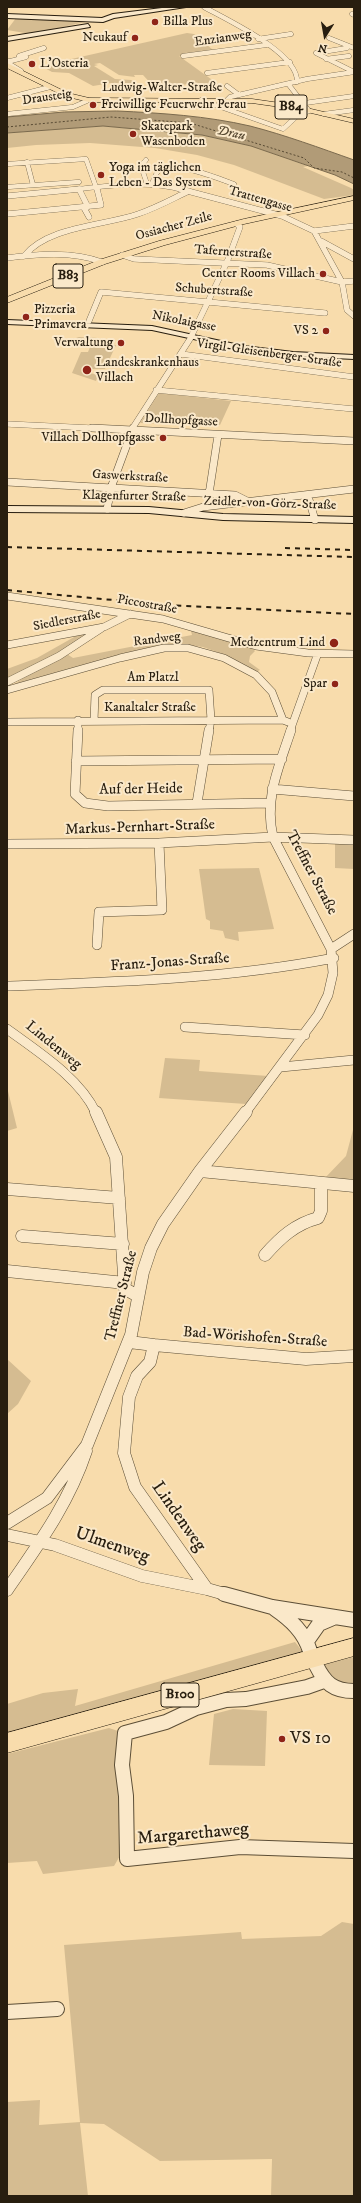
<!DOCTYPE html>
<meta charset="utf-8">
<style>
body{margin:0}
#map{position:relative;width:361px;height:2203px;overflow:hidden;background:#f8dcac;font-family:"IM FELL DW Pica",serif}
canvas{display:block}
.frame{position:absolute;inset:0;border:8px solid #281e0f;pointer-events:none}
.north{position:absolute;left:305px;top:16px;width:40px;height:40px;-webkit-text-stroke:3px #fae8c9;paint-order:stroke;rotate:191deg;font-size:11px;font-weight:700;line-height:16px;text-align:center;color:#281e0f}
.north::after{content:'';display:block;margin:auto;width:14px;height:18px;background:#281e0f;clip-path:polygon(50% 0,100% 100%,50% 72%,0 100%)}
</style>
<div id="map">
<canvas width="361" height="2203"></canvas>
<div class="frame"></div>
<div class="north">N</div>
</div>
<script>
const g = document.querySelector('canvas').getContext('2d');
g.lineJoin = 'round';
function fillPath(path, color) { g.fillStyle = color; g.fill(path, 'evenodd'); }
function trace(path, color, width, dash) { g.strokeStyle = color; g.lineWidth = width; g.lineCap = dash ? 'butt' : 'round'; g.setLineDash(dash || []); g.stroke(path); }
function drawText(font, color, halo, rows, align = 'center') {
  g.font = font + ' "IM FELL DW Pica",serif'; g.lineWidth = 4; g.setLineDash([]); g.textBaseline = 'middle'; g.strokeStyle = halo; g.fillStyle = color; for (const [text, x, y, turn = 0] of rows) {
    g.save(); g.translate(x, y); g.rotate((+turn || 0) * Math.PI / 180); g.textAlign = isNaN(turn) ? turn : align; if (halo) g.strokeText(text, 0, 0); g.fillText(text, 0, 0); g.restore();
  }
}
fillPath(new Path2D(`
 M16 18 90 21 31 34 7 30Z
 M187 33 194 34 213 50 179 56 222 87 198 90 189 84 155 88 143 75H134L135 77 119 75 100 63 94 64 98 65 94 66 115 79 131 80 136 84 111 83 93 86 69 73 52 72 43 67 55 64H67L58 62Z
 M103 126 202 135 251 146 308 166 303 167 351 188 354 190V195L324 199 234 165 197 155 155 148 90 143 36 145 7 148V133Z
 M79 337 99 338 96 344 116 345 105 369H87L86 372 98 375 96 381 72 373 81 352H88L90 347 88 345 73 344V339Z
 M159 393 231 401 220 425 140 423Z
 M195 630 252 648 255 651 250 656 249 662 260 670 256 672 225 655 203 647 180 644 105 659 13 685 34 671 67 654 73 658 192 635 191 631Z
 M83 632 90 633 45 661 7 680V669L37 658Z
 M335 842 354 843V869L335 868Z
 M259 868 274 929 238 932 239 941 225 938 223 931 210 929V921L206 919 199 869Z
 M165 1058 200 1060 199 1071 268 1076 246 1104 159 1098Z
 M7 1087 17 1128 7 1131Z
 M354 1126V1183L324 1179 346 1156Z
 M7 1359 31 1381 18 1404 7 1414Z
 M295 1642 303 1652 7 1733V1704L43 1693 78 1689 75 1706Z
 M354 1657V1685C336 1683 331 1681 322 1665Z
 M233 1709 267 1711 265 1766 209 1765 214 1714Z
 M109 1728 118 1731 121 1854 114 1866 43 1874 37 1861 7 1863V1754Z
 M342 1922 354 1924V2196H271L272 2159 160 2161 104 2124 80 2123 88 2196H7V2102L40 2100 39 2125 80 2122 64 1945 241 1932 242 1939 321 1936Z`), '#d5bc91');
const water = new Path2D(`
 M117 111C161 113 207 116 250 126 285 135 320 148 354 160V184L335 175 251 146 202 135 103 126 7 133V117L64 112Z`);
fillPath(water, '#b19b77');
trace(water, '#7a694d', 1);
trace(new Path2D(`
 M7 127 111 117 190 123 304 158 314 168 342 172 354 178`), '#584a33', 1, [2, 2]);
const streetFar5 = new Path2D(`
 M204 7C227 20 299 53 297 82
 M354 14H352L354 15
 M329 38 354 48
 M258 39 291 34
 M347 48 316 53 354 72
 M183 56 266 45
 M21 57 19 56 44 48
 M326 59 349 56
 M9 61 11 65 21 71
 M7 62 26 57
 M207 73 290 62
 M227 86 239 95
 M7 98 50 87
 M201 100 283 129 297 116 309 111 289 85
 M227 100 230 97 307 79 354 72
 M305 103 354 96
 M7 114 73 107 89 100
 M324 114 354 110
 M146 160 141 166 147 184
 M27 162 33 185
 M7 164 86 159 97 190
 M151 185C154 180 156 172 160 169 173 160 220 179 234 184
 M7 187 79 182
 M69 190C107 186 146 180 183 190`);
const streetFar4 = new Path2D(`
 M79 189 88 207
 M180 189 282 216 314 231 342 282 347 310 354 316
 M7 196 80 189
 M84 208 89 217
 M7 214 101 205 97 189
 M314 231 354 226
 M321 241 354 259
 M122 255 134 259 267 265 342 282 354 281
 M24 256C48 226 103 226 138 214 156 208 172 199 189 191
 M7 258C38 254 72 251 102 262
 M89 321 101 292 325 313
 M181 354 354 377
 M156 390 354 409
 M7 424 112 429
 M132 429 190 339 227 262 240 227 237 224`);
const streetFar3 = new Path2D(`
 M92 428 354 441
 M7 482 235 495 249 502
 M209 494 218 435
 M308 496 315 520
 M107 509 112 485 133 428
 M184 513 203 507 354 489
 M7 596 163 619 256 646 308 653 354 654
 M7 645 104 627 130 614
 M7 682 59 656 102 628
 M7 690 120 658 164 648H188L224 658 256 675 272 692 283 720
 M94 721 95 695 103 690H209L211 720 209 731
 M7 722 283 720 288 722
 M78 731V720
 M290 731 318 653`);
const streetFar2 = new Path2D(`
 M78 730 75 794 85 803 108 806 269 803
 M76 761 282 759
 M272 789 354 796
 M197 803 209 730
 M7 844 159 843 273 837 354 840
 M97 945 99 912 162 910 159 843
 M331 949 354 934
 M7 986C117 982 226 979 334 958
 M185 1027 305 1035
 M7 1029C37 1051 80 1078 96 1113
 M281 1067 354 1060
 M245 1113 318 1015 328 995 333 973 331 949 273 837C264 798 279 767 291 730`);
const streetFar1 = new Path2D(`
 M96 1112 116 1157 125 1289 138 1296
 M200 1171 354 1186
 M7 1189 119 1198
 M22 1236 123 1244
 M265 1255C280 1238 295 1224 318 1218L321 1211V1183
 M7 1271 125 1283
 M129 1342 154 1345 150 1362 137 1376 129 1397 124 1453 135 1487 207 1589 228 1595
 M154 1345 306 1359 354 1356
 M7 1523 47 1498 87 1445 131 1335 143 1272 151 1248 163 1224 200 1171 246 1112
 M7 1535 55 1545 142 1576 207 1589
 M7 1590C38 1545 69 1503 86 1451`);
const street = new Path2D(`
 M224 1594 272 1607 354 1620
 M275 1609C291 1620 304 1632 310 1651
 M307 1641 319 1624 333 1618
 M316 1665C325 1683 333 1691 354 1691
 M324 1681 307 1687 246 1699 226 1700 196 1708 166 1722 125 1733 122 1765 126 1796 127 1859 240 1847 354 1851
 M7 2012 57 2009`);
const secondary = new Path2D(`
 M170 7H186L114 18 103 22 7 18V14L102 18 113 14Z
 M88 24 90 27 7 41V37Z
 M7 320 152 326 244 346 293 352 354 355V359L293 356 244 350 152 330 7 324Z
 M7 506 149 507 223 514 354 517V523L223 520 149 513 7 512Z`);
const primary = new Path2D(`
 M7 63 68 93 89 98 252 99 294 105 354 119V123L294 109 252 103 89 102 64 96 7 68Z
 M354 196V200L244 224 165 245 105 264 7 303V297L99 260 159 241 244 219Z
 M354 1638V1656L7 1753V1733Z`);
trace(streetFar5, '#5c4e36', 5);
trace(streetFar4, '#5c4e36', 6);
trace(streetFar3, '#5c4e36', 8);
trace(streetFar2, '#5c4e36', 10);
trace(streetFar1, '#5c4e36', 13);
trace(street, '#5c4e36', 16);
trace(secondary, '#281e0f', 2);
trace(primary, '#281e0f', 1);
trace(streetFar5, '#fae8c9', 4.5);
trace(streetFar4, '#fae8c9', 5.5);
trace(streetFar3, '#fae8c9', 7);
trace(streetFar2, '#fae8c9', 9);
trace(streetFar1, '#fae8c9', 12);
trace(street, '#fae8c9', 14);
fillPath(secondary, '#fae8c9');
fillPath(primary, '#f8dcac');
trace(new Path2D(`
 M7 547 354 557
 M285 548 354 550
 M7 590 166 605 354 614`), '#281e0f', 2, [5, 5]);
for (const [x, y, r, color] of [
 [155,22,4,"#8f2418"],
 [135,38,4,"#8f2418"],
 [32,64,4,"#8f2418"],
 [93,105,4,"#8f2418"],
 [133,134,4,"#8f2418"],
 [101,175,4,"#8f2418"],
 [323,274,4,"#8f2418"],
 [26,317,4,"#8f2418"],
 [326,331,4,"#8f2418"],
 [121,343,4,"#8f2418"],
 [87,370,5,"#8f2418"],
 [163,438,4,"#8f2418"],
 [334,643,5,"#8f2418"],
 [335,684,4,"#8f2418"],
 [282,1739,4,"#8f2418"]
]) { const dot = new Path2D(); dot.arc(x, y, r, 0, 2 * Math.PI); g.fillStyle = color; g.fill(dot); trace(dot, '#fae8c9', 1.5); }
drawText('13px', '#281e0f', '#fae8c9', [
 ["Billa Plus",163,22],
 ["Neukauf",127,38,"right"],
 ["L'Osteria",40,64],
 ["Freiwillige Feuerwehr Perau",101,105],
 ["Skatepark",141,127],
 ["Wasenboden",141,142],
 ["Yoga im täglichen",109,168],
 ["Leben - Das System",109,183],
 ["Center Rooms Villach",315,274,"right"],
 ["Pizzeria",34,310],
 ["Primavera",34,325],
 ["VS 2",318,331,"right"],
 ["Verwaltung",113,343,"right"],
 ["Landeskrankenhaus",96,363],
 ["Villach",96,378],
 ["Villach Dollhopfgasse",155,438,"right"],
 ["Medzentrum Lind",325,643,"right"],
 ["Spar",327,684,"right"]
], 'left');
drawText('13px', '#281e0f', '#fae8c9', [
 ["Enzianweg",223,39,-8],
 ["Ludwig-Walter-Straße",162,88],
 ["Drausteig",47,98,-8],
 ["Trattengasse",260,200,16],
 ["Ossiacher Zeile",174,227,-15],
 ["Tafernerstraße",233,253,4],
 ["Schubertstraße",214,291,4],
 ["Nikolaigasse",184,322,11],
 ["Virgil-Gleisenberger-Straße",269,354,8],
 ["Dollhopfgasse",181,421,3],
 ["Gaswerkstraße",130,477,3],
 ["Klagenfurter Straße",134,497,1],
 ["Zeidler-von-Görz-Straße",270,504,2],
 ["Piccostraße",147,605,10],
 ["Siedlerstraße",67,621,-11],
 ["Randweg",157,640,-7],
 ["Am Platzl",153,678],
 ["Kanaltaler Straße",150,708]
]);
drawText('italic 13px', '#584a33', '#fae8c9', [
 ["Drau",231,134,12]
]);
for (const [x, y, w] of [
 [291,107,32],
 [68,276,30],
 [180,1695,38]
]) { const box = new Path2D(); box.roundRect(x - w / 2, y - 12, w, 24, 3); g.fillStyle = '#fae8c9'; g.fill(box); trace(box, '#281e0f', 1); }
drawText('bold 14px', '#281e0f', null, [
 ["B84",291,107],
 ["B83",68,276],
 ["B100",180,1695]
]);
drawText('15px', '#281e0f', '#fae8c9', [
 ["Auf der Heide",141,790,-1],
 ["Markus-Pernhart-Straße",140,828,-2],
 ["Treffner Straße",311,873,62],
 ["Franz-Jonas-Straße",170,963,-4],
 ["Lindenweg",53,1046,39],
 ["Treffner Straße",122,1296,-76],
 ["Bad-Wörishofen-Straße",255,1338,4]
]);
drawText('18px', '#281e0f', '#fae8c9', [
 ["Lindenweg",178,1517,55],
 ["Ulmenweg",112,1546,19],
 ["Margarethaweg",193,1835,-5]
]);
drawText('18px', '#281e0f', '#fae8c9', [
 ["VS 10",290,1739]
], 'left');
</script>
